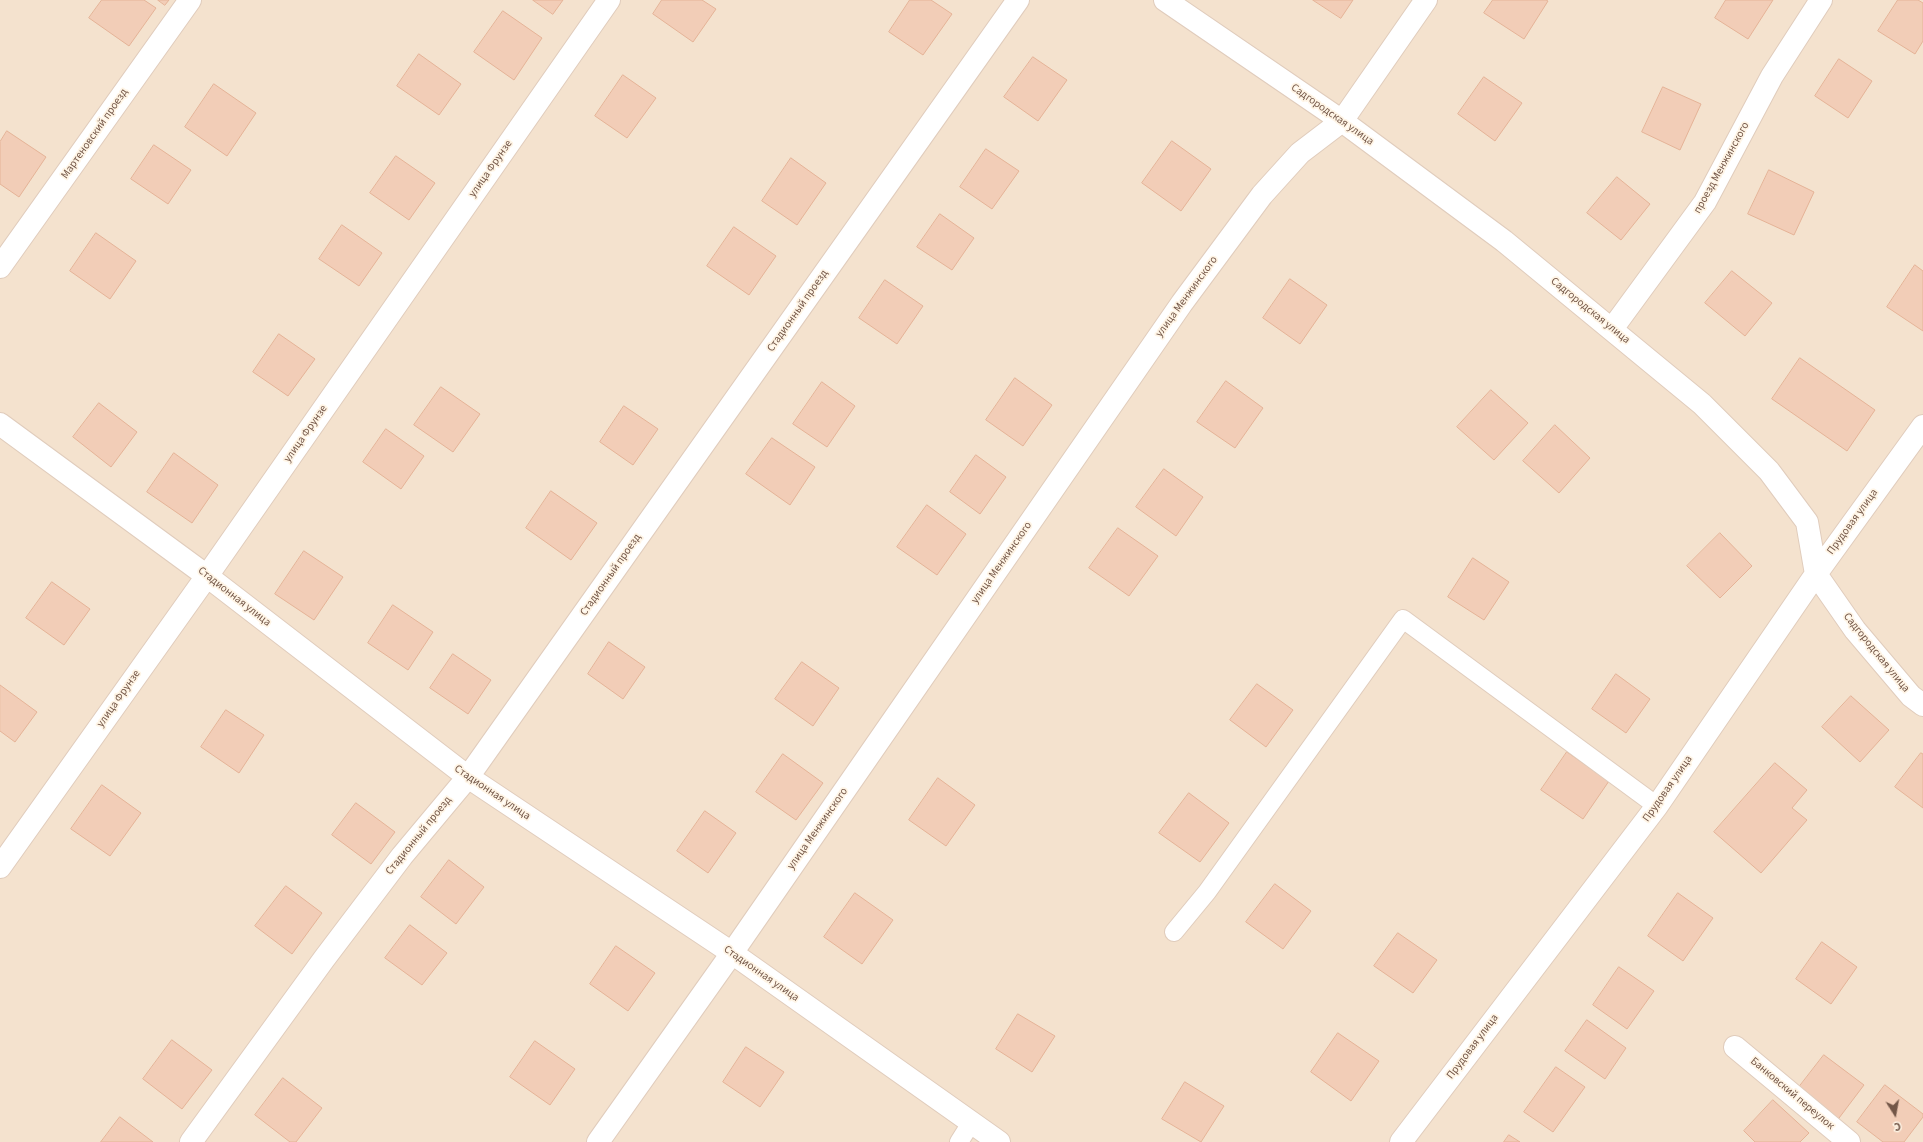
<!DOCTYPE html>
<meta charset="utf-8">
<style>
body{margin:0}
#map{position:relative;width:1923px;height:1142px;overflow:hidden;background:#fcf1e0;font-family:"Source Sans 3",sans-serif}
canvas{display:block}
.north{position:absolute;left:1875px;top:1094px;width:40px;height:40px;-webkit-text-stroke:3px #fff5e6;paint-order:stroke;rotate:169deg;font-size:11px;font-weight:700;line-height:16px;text-align:center;color:#735647}
.north::after{content:'';display:block;margin:auto;width:14px;height:18px;background:#735647;clip-path:polygon(50% 0,100% 100%,50% 72%,0 100%)}
</style>
<div id="map">
<canvas width="1923" height="1142"></canvas>
<div class="north">С</div>
</div>
<script>
const g = document.querySelector('canvas').getContext('2d');
g.lineJoin = 'round';
function fillPath(path, color) { g.fillStyle = color; g.fill(path, 'evenodd'); }
function trace(path, color, width, dash) { g.strokeStyle = color; g.lineWidth = width; g.lineCap = dash ? 'butt' : 'round'; g.setLineDash(dash || []); g.stroke(path); }
function drawText(font, color, halo, rows, align = 'center') {
  g.font = font + ' "Source Sans 3",sans-serif'; g.lineWidth = 3.5; g.setLineDash([]); g.textBaseline = 'middle'; g.strokeStyle = halo; g.fillStyle = color; for (const [text, x, y, turn = 0] of rows) {
    g.save(); g.translate(x, y); g.rotate((+turn || 0) * Math.PI / 180); g.textAlign = isNaN(turn) ? turn : align; if (halo) g.strokeText(text, 0, 0); g.fillText(text, 0, 0); g.restore();
  }
}
fillPath(new Path2D(`
 M0 0H1923V1142H0Z`), '#f4e2ce');
const building = new Path2D(`
 M102 0H144L156 8 129 46 89 18Z
 M158 0H169L165 5Z
 M533 0H563L553 14Z
 M662 0H702L716 9 693 42 653 14Z
 M910 0H931L952 14 923 55 889 32Z
 M1313 0H1353L1341 18Z
 M1493 0H1546L1548 1 1524 39 1484 13Z
 M1726 0H1773L1748 39 1715 18Z
 M1898 0H1918L1923 3V41L1915 54 1878 31Z
 M503 11 542 38 514 80 474 52Z
 M419 54 461 84 439 115 397 86Z
 M1033 57 1067 80 1038 121 1004 97Z
 M1839 59 1872 81 1848 118 1815 96Z
 M623 75 656 98 627 138 595 116Z
 M1484 77 1522 103 1495 141 1458 114Z
 M214 84 256 113 227 156 185 127Z
 M1663 87 1701 104 1680 150 1642 132Z
 M7 131 46 157 19 197 0 184V142Z
 M1172 141 1211 169 1181 211 1142 183Z
 M154 145 191 170 168 204 131 179Z
 M986 149 1019 171 992 209 960 187Z
 M396 156 435 183 409 220 370 193Z
 M791 158 826 183 797 225 762 201Z
 M1769 170 1814 192 1794 235 1748 214Z
 M1617 177 1650 204 1621 240 1587 213Z
 M940 214 974 238 952 270 917 247Z
 M342 225 382 253 359 286 319 259Z
 M734 227 776 256 749 295 707 266Z
 M96 233 136 261 110 299 70 271Z
 M1915 265 1923 271V331L1887 307Z
 M1732 271 1772 303 1745 336 1705 303Z
 M1290 279 1327 305 1300 344 1263 318Z
 M885 280 923 306 897 344 859 318Z
 M279 334 315 359 288 396 253 372Z
 M1800 358 1875 410 1847 451 1772 399Z
 M1015 378 1052 405 1023 446 986 420Z
 M1226 381 1263 408 1235 448 1197 422Z
 M822 382 855 406 827 447 793 424Z
 M441 387 480 414 453 452 414 425Z
 M1491 390 1528 423 1494 460 1457 427Z
 M99 403 137 432 111 467 73 437Z
 M624 406 658 429 633 465 600 442Z
 M1555 425 1590 458 1559 493 1523 461Z
 M386 429 424 456 401 489 363 462Z
 M772 438 815 467 790 505 746 474Z
 M174 453 218 485 192 523 147 492Z
 M976 455 1006 477 980 514 950 492Z
 M1164 469 1203 497 1176 536 1136 507Z
 M551 491 597 523 571 560 526 528Z
 M927 505 966 534 937 575 897 547Z
 M1118 528 1158 556 1129 596 1089 568Z
 M1720 533 1752 566 1720 598 1687 566Z
 M304 551 343 577 314 620 275 594Z
 M1473 558 1509 582 1484 620 1448 597Z
 M52 582 90 609 64 645 26 618Z
 M393 605 433 632 408 670 368 643Z
 M609 642 645 667 623 699 588 674Z
 M453 654 491 680 468 714 430 688Z
 M802 662 839 688 813 726 775 699Z
 M1616 674 1650 699 1626 733 1592 709Z
 M1257 684 1293 710 1266 747 1230 720Z
 M0 685 37 712 15 742 0 731Z
 M1851 696 1889 730 1860 762 1822 727Z
 M226 710 264 735 239 773 201 747Z
 M1567 752 1609 781 1583 819 1541 790Z
 M1921 753 1923 754V808L1895 787Z
 M783 754 823 783 796 820 756 792Z
 M1775 763 1807 790 1792 808 1807 820 1761 873 1714 832Z
 M938 778 975 805 946 846 909 820Z
 M102 785 141 813 110 856 71 829Z
 M1189 793 1229 823 1200 862 1159 833Z
 M356 803 395 832 371 864 332 835Z
 M705 811 736 833 708 873 677 851Z
 M449 860 484 887 456 924 421 897Z
 M1275 884 1311 911 1283 949 1246 922Z
 M286 886 322 913 292 954 255 926Z
 M855 893 893 920 862 964 824 937Z
 M1678 893 1713 918 1683 961 1648 936Z
 M410 925 447 953 422 985 385 958Z
 M1398 933 1437 960 1413 993 1374 966Z
 M1822 942 1857 967 1831 1004 1796 979Z
 M616 946 655 973 628 1011 590 984Z
 M1619 967 1654 991 1627 1029 1593 1005Z
 M1018 1014 1055 1036 1032 1072 996 1049Z
 M1587 1020 1626 1048 1605 1079 1565 1051Z
 M1338 1033 1379 1061 1351 1101 1311 1072Z
 M172 1040 212 1070 182 1109 143 1079Z
 M535 1041 575 1069 550 1105 510 1077Z
 M746 1047 784 1072 760 1107 723 1082Z
 M1824 1055 1864 1085 1836 1122 1796 1091Z
 M1556 1067 1585 1087 1553 1132 1524 1112Z
 M283 1078 322 1108 296 1142H290L255 1115Z
 M1185 1082 1224 1106 1201 1142 1162 1119Z
 M1885 1085 1923 1114V1117L1904 1142H1883L1857 1122Z
 M1773 1100 1809 1133 1800 1142H1755L1744 1131Z
 M120 1117 153 1142H101Z
 M1509 1135 1520 1142H1504Z`);
fillPath(building, '#f2cdb7');
trace(building, '#e5b397', 1);
const service = new Path2D(`
 M1174 932 1207 892 1403 619 1657 806
 M959 1142 971 1123`);
const minor = new Path2D(`
 M1165 0 1342 121 1504 241 1702 404 1769 471 1807 522 1816 574 1855 630 1911 696 1923 705
 M0 267 190 0
 M1612 329 1705 202 1772 76 1821 0
 M0 424 207 576 468 777 732 953 999 1142
 M0 867 207 576 609 0
 M1735 1047 1849 1142
 M191 1142 324 959 402 856 468 777 1018 0
 M598 1142 732 953 1182 303 1262 195 1300 153 1342 121 1426 0
 M1401 1142 1657 806 1816 574 1923 426`);
trace(service, '#e0ccbc', 20);
trace(minor, '#e0ccbc', 24);
trace(service, '#fff', 18);
trace(minor, '#fff', 22);
drawText('11px', '#735647', '#fff5e6', [
 ["Садгородская улица",1332,115,35],
 ["Мартеновский проезд",95,134,-55],
 ["проезд Менжинского",1722,168,-61],
 ["улица Фрунзе",491,169,-55],
 ["улица Менжинского",1187,297,-54],
 ["Стадионный проезд",798,311,-55],
 ["Садгородская улица",1590,311,39],
 ["улица Фрунзе",306,434,-55],
 ["Прудовая улица",1853,522,-54],
 ["улица Менжинского",1002,563,-55],
 ["Стадионный проезд",611,575,-55],
 ["Стадионная улица",234,597,38],
 ["Садгородская улица",1876,653,51],
 ["улица Фрунзе",119,699,-55],
 ["Прудовая улица",1668,789,-55],
 ["Стадионная улица",492,793,34],
 ["улица Менжинского",818,829,-55],
 ["Стадионный проезд",419,836,-51],
 ["Стадионная улица",761,974,35],
 ["Прудовая улица",1473,1047,-53],
 ["Банковский переулок",1792,1094,40]
]);
</script>
